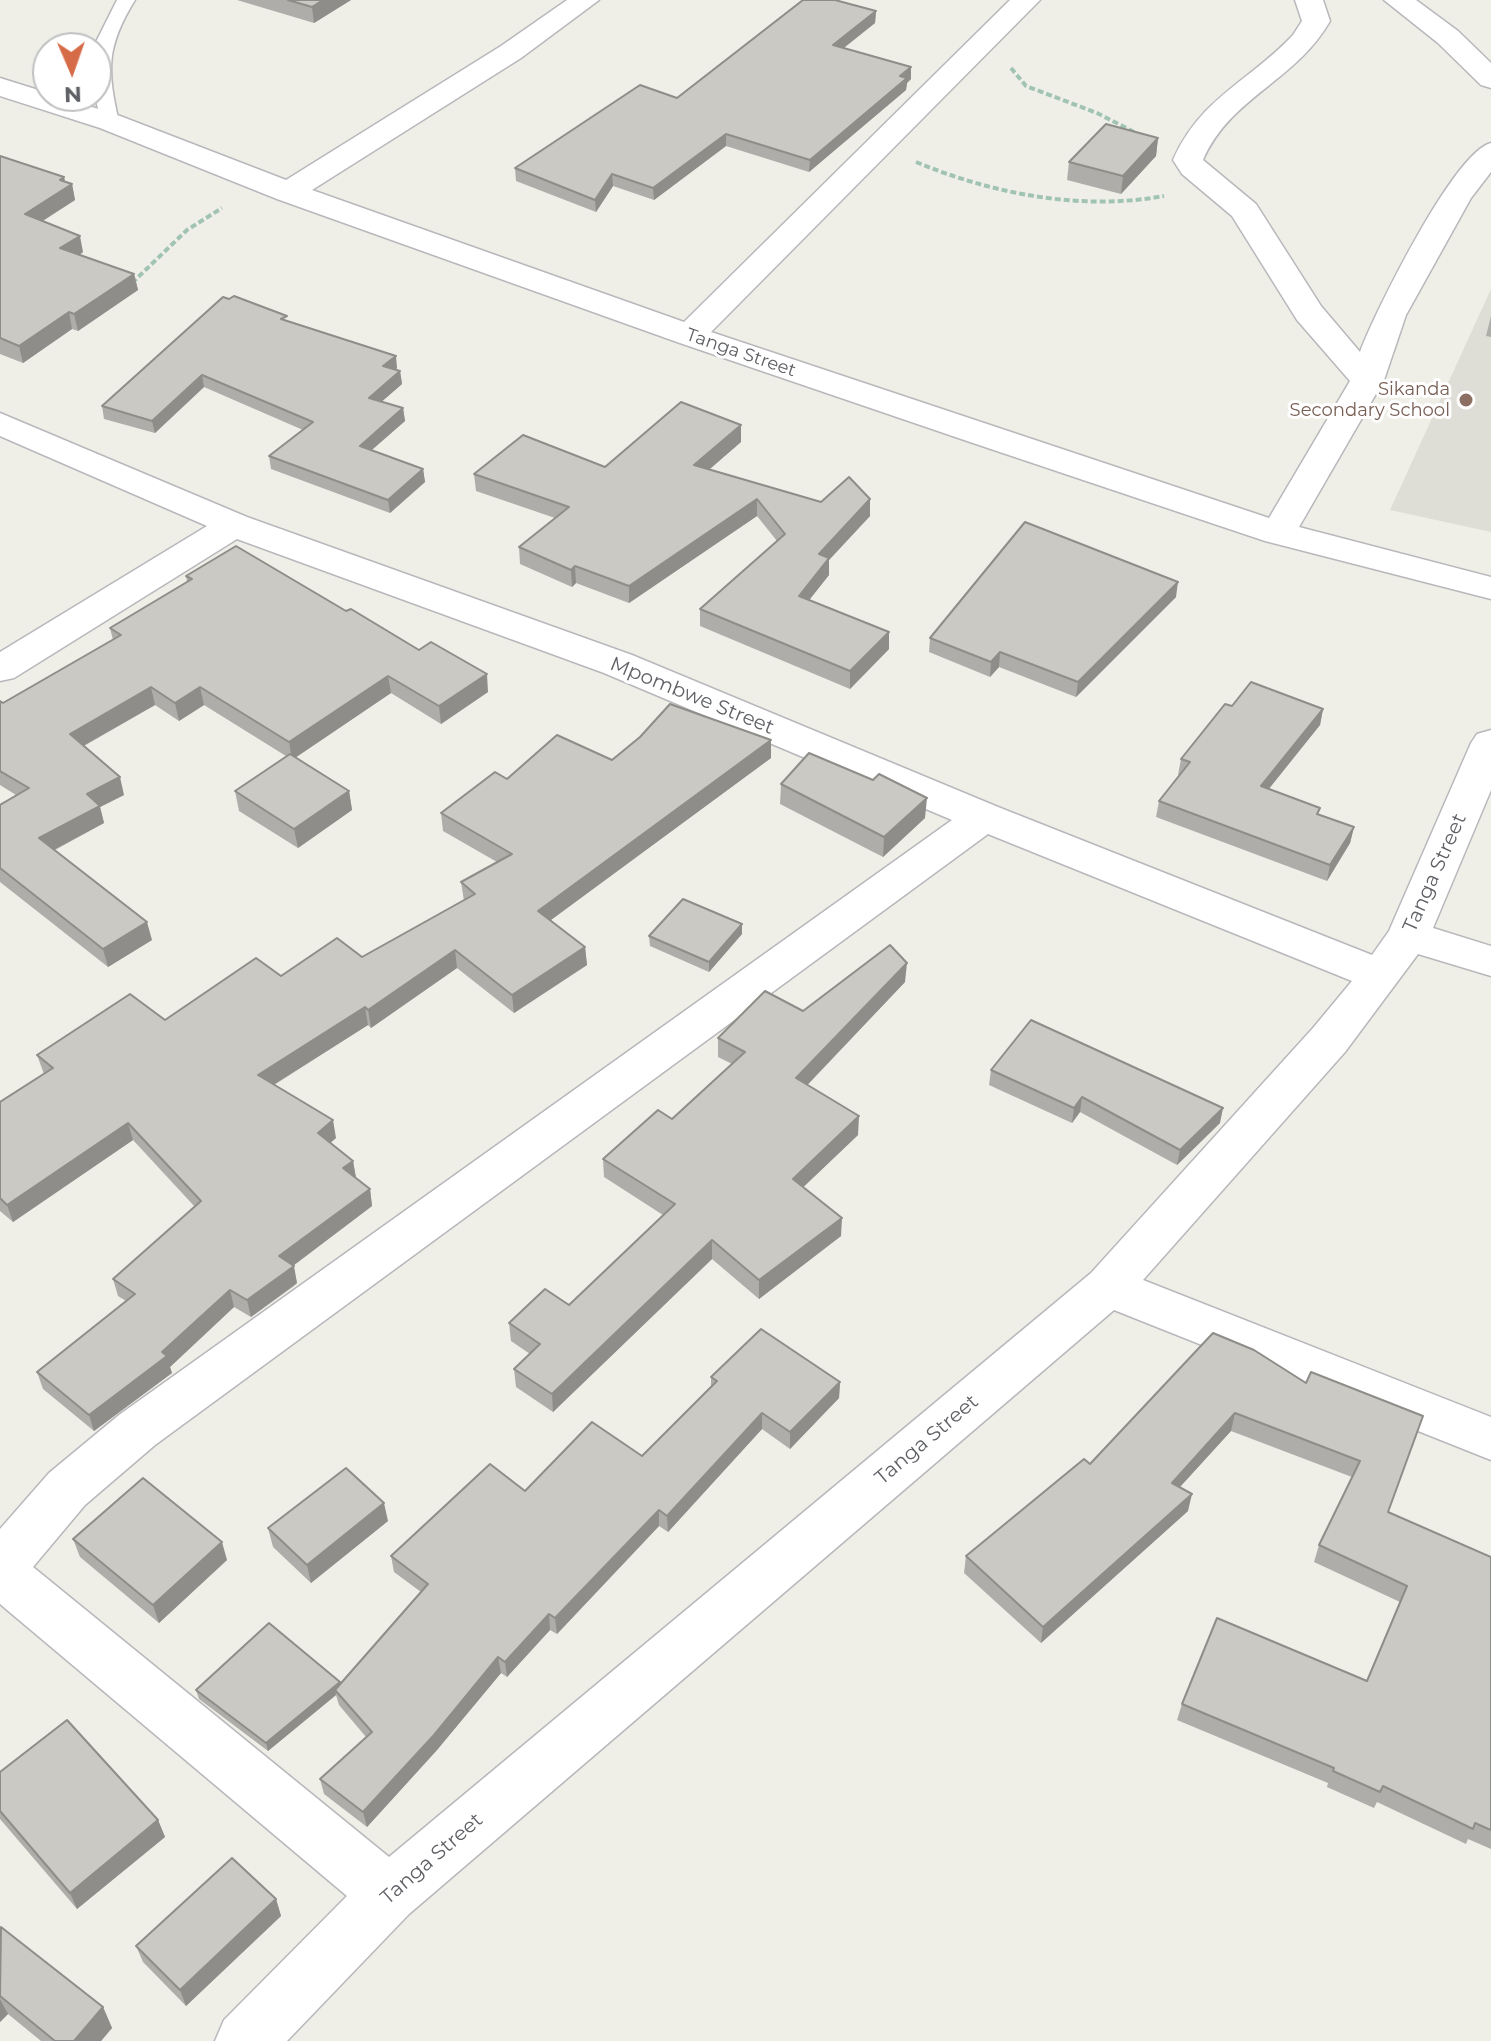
<!DOCTYPE html>
<style>
body{margin:0}
#map{position:relative;width:1491px;height:2041px;overflow:hidden;background:#efefe8;font-family:Montserrat,sans-serif}
canvas{display:block}
.north{position:absolute;left:32px;top:32px;width:80px;height:80px;box-sizing:border-box;background:#fff;border:2px solid #bfc0c2;border-radius:50%;rotate:178deg;font-size:22px;font-weight:700;line-height:32px;text-align:center;color:#5f6166}
.north::after{content:'';display:block;margin:auto;width:28px;height:36px;background:#d66c47;clip-path:polygon(50% 0,100% 100%,50% 72%,0 100%)}
</style>
<div id="map">
<canvas width="1491" height="2041"></canvas>
<div class="north">N</div>
</div>
<script>
const g = document.querySelector('canvas').getContext('2d');
g.lineJoin = 'round';
function fillPath(path, color) { g.fillStyle = color; g.fill(path, 'evenodd'); }
function trace(path, color, width, dash) { g.strokeStyle = color; g.lineWidth = width; g.lineCap = dash ? 'butt' : 'round'; g.setLineDash(dash || []); g.stroke(path); }
function drawText(font, color, halo, rows, align = 'center') {
  g.font = font + ' Montserrat,sans-serif'; g.lineWidth = 6; g.setLineDash([]); g.textBaseline = 'middle'; g.strokeStyle = halo; g.fillStyle = color; for (const [text, x, y, turn = 0] of rows) {
    g.save(); g.translate(x, y); g.rotate((+turn || 0) * Math.PI / 180); g.textAlign = isNaN(turn) ? turn : align; if (halo) g.strokeText(text, 0, 0); g.fillText(text, 0, 0); g.restore();
  }
}
fillPath(new Path2D(`
 M1491 289V532L1390 510Z`), '#dfded6');
const lane = new Path2D(`
 M117 0H135C106 47 107 70 119 122L110 128 101 122 95 96 96 48H93Z`);
const street = new Path2D(`
 M567 0H599L521 58 312 190 684 322 1010 0H1040L711 332 1269 518 1350 381 1297 320 1232 216 1182 174 1173 160C1201 97 1249 82 1293 35L1302 21 1295 0H1323L1330 21C1295 82 1230 97 1203 160L1256 204 1321 306 1360 352C1375 312 1454 152 1491 143V172L1471 198 1406 315 1384 380 1299 527 1491 577V599L1265 541 973 443 677 342 277 199 100 128 0 96V78L48 93V96H58L120 116 286 180 501 46Z
 M1384 0H1416L1458 31 1491 63V88L1481 85 1438 43Z
 M0 413 247 517 632 655 998 807 1372 955 1389 931 1471 743 1477 734 1491 730V790L1433 928 1491 946V976L1418 954 1345 1052 1143 1280 1491 1417V1460L1114 1310 409 1914 287 2041H215L224 2020 347 1896 0 1604V1529L49 1473 119 1415 952 820 604 673 237 539 14 678 0 681V652L207 526 0 436ZM988 834 1352 981 1313 1028 1091 1273 389 1857 33 1567 85 1505 155 1445Z`);
trace(lane, '#b8b8bc', 3);
trace(street, '#b8b8bc', 3);
trace(new Path2D(`
 M1011 68 1026 86 1097 113 1138 134
 M916 162C993 194 1081 211 1164 196
 M132 283 187 230 222 208`), '#a1c4b2', 4, [6, 3]);
fillPath(lane, '#fff');
fillPath(street, '#fff');
fillPath(new Path2D(`
 M237 0H351L314 23Z
 M876 11 875 23 844 48 911 79 907 83 906 90 809 172 726 146 654 200 613 186 596 212 516 181 515 168Z
 M1158 138 1156 156 1121 194 1067 180 1069 162Z
 M0 156 64 177 65 182 72 184 75 200 43 221 83 252 80 255 134 274 138 290 78 331 72 329 23 363 0 354Z
 M1491 316V337L1486 336Z
 M287 321 397 368 395 370 400 371 402 384 381 402 403 408 405 421 371 451 423 469 425 482 390 513 271 469 269 456 303 430 204 387 155 433 104 419 102 406Z
 M741 442 709 469 870 516 829 560V575L809 600 889 632V649L850 689 700 626V609L777 541 757 516 629 603 576 583 572 587 520 564 519 547 555 518 476 491 474 474 605 467Z
 M186 576 346 611 488 692 441 724 391 693 296 757 349 791 352 810 298 848 239 811 235 791 286 756 204 705 179 721 155 705 84 746 124 795 100 807 104 823 55 850 152 940 108 967 0 882V805L16 795 0 785V701L3 703 113 640 110 628 187 582Z
 M1176 597 1076 697 999 667 990 677 929 652 930 638Z
 M1232 706 1323 709 1320 725 1269 789 1319 815 1354 827 1350 843 1327 881 1156 817 1159 801 1180 775H1178L1181 759Z
 M771 758 551 920 585 947 587 965 514 1013 457 968 371 1028 368 1025 274 1085 336 1138 330 1143 353 1161 356 1178 370 1189 372 1206 293 1266 297 1283 294 1286 251 1317 234 1307 170 1367 172 1373 94 1431 43 1389 37 1372 126 1301 118 1296 113 1279 195 1207 133 1140 13 1222 0 1211V1102L44 1074 37 1055 165 1020 281 976 362 957 464 901 461 882 497 862 443 831 441 813 507 779 612 760Z
 M781 784 925 818 883 857 780 804Z
 M742 924V934L709 972 650 946 649 936Z
 M905 982 807 1085 858 1135 803 1187 841 1236 759 1299 712 1259 553 1412 516 1387 514 1369 530 1354 511 1341 509 1323 569 1305 663 1215 604 1177 603 1159 672 1119 732 1064 718 1057V1038L803 1011Z
 M991 1070 1220 1123 1177 1165 1080 1112 1072 1123 989 1085Z
 M1311 1372 1388 1512 1491 1557V1849L1468 1839 1466 1844 1377 1802 1374 1808 1327 1787 1328 1783 1177 1720 1182 1704 1367 1681 1400 1602 1314 1562 1319 1545 1352 1477 1231 1431 1180 1487 1188 1511 1041 1643 964 1573 966 1556 1090 1464 1306 1383Z
 M711 1377 840 1382 839 1398 790 1449 762 1429 668 1532 659 1526 557 1634 550 1630 507 1677 501 1673 437 1750 367 1827 324 1794 320 1779 366 1737 339 1705 336 1695 268 1751 199 1699 196 1690 340 1682V1684L421 1592 394 1572 391 1556 525 1491 642 1456 711 1386Z
 M388 1521 311 1583 273 1547 268 1528Z
 M73 1539 227 1560 159 1623 80 1557Z
 M0 1772 158 1820 165 1837 77 1909 0 1819Z
 M276 1899 281 1916 186 2006 143 1962 136 1946Z
 M0 1928 103 2007 112 2028 101 2041H41L8 2014 0 2022Z`), '#afada9');
fillPath(new Path2D(`
 M323 0H351L314 23 312 7Z
 M876 11 875 23 832 57 833 45Z
 M911 67V79L907 83 906 90 809 172 810 160Z
 M726 134V146L654 200 653 188Z
 M1158 138 1156 156 1121 194 1123 176Z
 M612 174 613 186 596 212 595 200Z
 M64 177 66 187 72 184 75 200 28 230 25 214Z
 M80 236 83 252 64 264 60 248Z
 M134 274 138 290 78 331 74 314Z
 M69 312 72 329 23 363 19 346Z
 M396 356 397 368 385 379 383 366Z
 M400 371 402 384 371 411 369 398Z
 M202 375 204 387 155 433 152 421Z
 M403 408 405 421 361 459 360 446Z
 M741 425V442L695 482 694 465Z
 M423 469 425 482 390 513 388 500Z
 M757 499V516L629 603V586Z
 M870 499V516L829 560V575L799 613V596L819 554Z
 M575 566 576 583 572 587 571 570Z
 M1178 582 1176 597 1076 697 1078 682Z
 M889 632V649L850 689V671Z
 M1000 652 999 667 990 677 991 662Z
 M487 674 488 692 441 724 439 706Z
 M388 676 391 693 292 760 289 742Z
 M151 687 155 705 74 751 70 734Z
 M200 687 204 705 179 721 175 703Z
 M1323 709 1320 725 1258 802 1261 786Z
 M771 740V758L540 928 538 911Z
 M120 777 124 795 100 807 104 823 44 855 39 838 87 794Z
 M349 791 352 810 298 848 294 829Z
 M927 798 925 818 883 857 884 837Z
 M1354 827 1350 843 1327 881 1330 865Z
 M147 922 152 940 108 967 103 949Z
 M742 924V934L709 972V962Z
 M585 947 587 965 514 1013 512 995Z
 M455 950 457 968 371 1028 368 1010Z
 M907 963 905 982 796 1097V1078Z
 M365 1007 368 1025 262 1092 258 1075Z
 M1082 1097 1080 1112 1072 1123 1074 1108Z
 M1223 1108 1220 1123 1177 1165 1180 1150Z
 M859 1116 858 1135 793 1197V1179Z
 M333 1120 336 1138 321 1151 318 1133Z
 M128 1123 133 1140 13 1222 7 1205Z
 M353 1161 356 1178 343 1168Z
 M370 1189 372 1206 282 1274 279 1256Z
 M842 1218 841 1236 759 1299V1280Z
 M712 1240V1259L553 1412 552 1394Z
 M294 1266 297 1283 251 1317 247 1300Z
 M230 1290 234 1307 170 1367 172 1373 94 1431 89 1415 162 1352Z
 M840 1382 839 1398 790 1449V1432Z
 M762 1413V1429L668 1532 667 1516Z
 M1235 1413 1231 1431 1168 1500 1172 1483Z
 M1192 1494 1188 1511 1041 1643 1043 1627Z
 M384 1503 388 1521 311 1583 307 1565Z
 M659 1510V1526L557 1634 555 1618Z
 M222 1542 227 1560 159 1623 153 1605Z
 M549 1614 550 1630 507 1677 505 1662Z
 M498 1657 501 1673 437 1750 367 1827 363 1812Z
 M340 1682 342 1691 335 1690 336 1695 268 1751 266 1743Z
 M158 1820 165 1837 77 1909 70 1893Z
 M276 1899 281 1916 186 2006 180 1990Z
 M0 1999 8 2014 0 2022Z
 M103 2007 112 2028 101 2041H74Z`), '#8e8d89');
const building = new Path2D(`
 M288 0H323L312 7Z
 M803 0H835L876 11 833 45 911 67 900 76 907 78 810 160 726 134 653 188 612 174 595 200 515 168 640 85 677 98Z
 M1106 124 1158 138 1123 176 1069 162Z
 M0 156 64 177 60 180 72 184 25 214 80 236 60 248 134 274 74 314 69 312 19 346 0 338Z
 M234 296 287 316 281 319 396 356 383 366 400 371 369 398 403 408 360 446 423 469 388 500 269 456 313 422 202 375 152 421 102 406 223 297 229 299Z
 M681 402 741 425 694 465 821 502 849 477 870 499 819 554 829 558 799 596 889 632 850 671 700 609 785 534 757 499 629 586 575 566 571 570 519 547 569 507 474 474 523 435 605 467Z
 M1025 522 1178 582 1078 682 1000 652 991 662 930 638Z
 M236 546 346 611 351 609 419 650 431 642 487 674 439 706 388 676 289 742 200 687 175 703 151 687 70 734 120 777 87 794 100 806 39 838 147 922 103 949 0 868V805L29 788 0 771V701L3 703 121 635 110 628 192 579 186 576Z
 M1251 682 1323 709 1261 786 1320 808 1317 814 1354 827 1330 865 1159 801 1190 762 1181 759 1225 704 1232 706Z
 M670 704 771 740 538 911 585 947 512 995 455 950 368 1010 365 1007 258 1075 333 1120 318 1133 353 1161 343 1168 370 1189 279 1256 294 1266 290 1269 247 1300 230 1290 162 1352 167 1356 89 1415 37 1372 135 1294 113 1279 201 1201 128 1123 7 1205 0 1198V1102L53 1068 37 1055 130 994 165 1020 256 958 281 976 337 938 362 957 475 894 461 882 512 854 441 813 495 772 507 779 557 735 612 760 640 737Z
 M809 753 873 780 879 774 927 798 884 837 781 784Z
 M290 754 349 791 294 829 235 791Z
 M683 899 742 924 709 962 649 936Z
 M890 945 907 963 796 1078 859 1116 793 1179 842 1218 759 1280 712 1240 552 1394 514 1369 540 1344 509 1323 545 1289 569 1305 675 1204 603 1159 658 1110 672 1119 745 1052 718 1038 765 991 803 1011Z
 M1031 1020 1223 1108 1180 1150 1082 1097 1074 1108 991 1070Z
 M761 1329 840 1382 790 1432 762 1413 667 1516 659 1510 555 1618 549 1614 505 1662 498 1657 434 1735 363 1812 320 1779 372 1732 335 1690 428 1584 391 1556 490 1464 525 1491 592 1422 642 1456 717 1381 711 1377Z
 M1213 1333 1254 1350 1306 1383 1311 1372 1423 1416 1388 1512 1491 1557V1830L1475 1823 1473 1829 1383 1786 1380 1792 1333 1771 1334 1768 1182 1704 1217 1618 1367 1681 1407 1586 1319 1545 1360 1461 1235 1413 1172 1483 1192 1494 1043 1627 966 1556 1084 1459 1090 1464Z
 M346 1468 384 1503 307 1565 268 1528Z
 M143 1478 222 1542 153 1605 73 1539Z
 M269 1623 340 1682 266 1743 196 1690Z
 M67 1720 158 1820 70 1893 0 1811V1772Z
 M232 1858 276 1899 180 1990 136 1946Z
 M1 1927 103 2007 74 2041H55L0 1996Z`);
fillPath(building, '#cbc9c4');
trace(building, '#8e8d89', 2);
for (const [x, y, r, color] of [
 [1466,400,8,"#8d6e63"]
]) { const dot = new Path2D(); dot.arc(x, y, r, 0, 2 * Math.PI); g.fillStyle = color; g.fill(dot); trace(dot, '#fff', 3); }
drawText('18px', '#5f6166', '#fff', [
 ["Tanga Street",741,353,19]
]);
drawText('18px', '#785e54', '#fff', [
 ["Sikanda",1450,390],
 ["Secondary School",1450,411]
], 'right');
drawText('20px', '#5f6166', '#fff', [
 ["Mpombwe Street",692,696,22],
 ["Tanga Street",1435,873,-66],
 ["Tanga Street",927,1440,-40],
 ["Tanga Street",432,1859,-41]
]);
</script>
